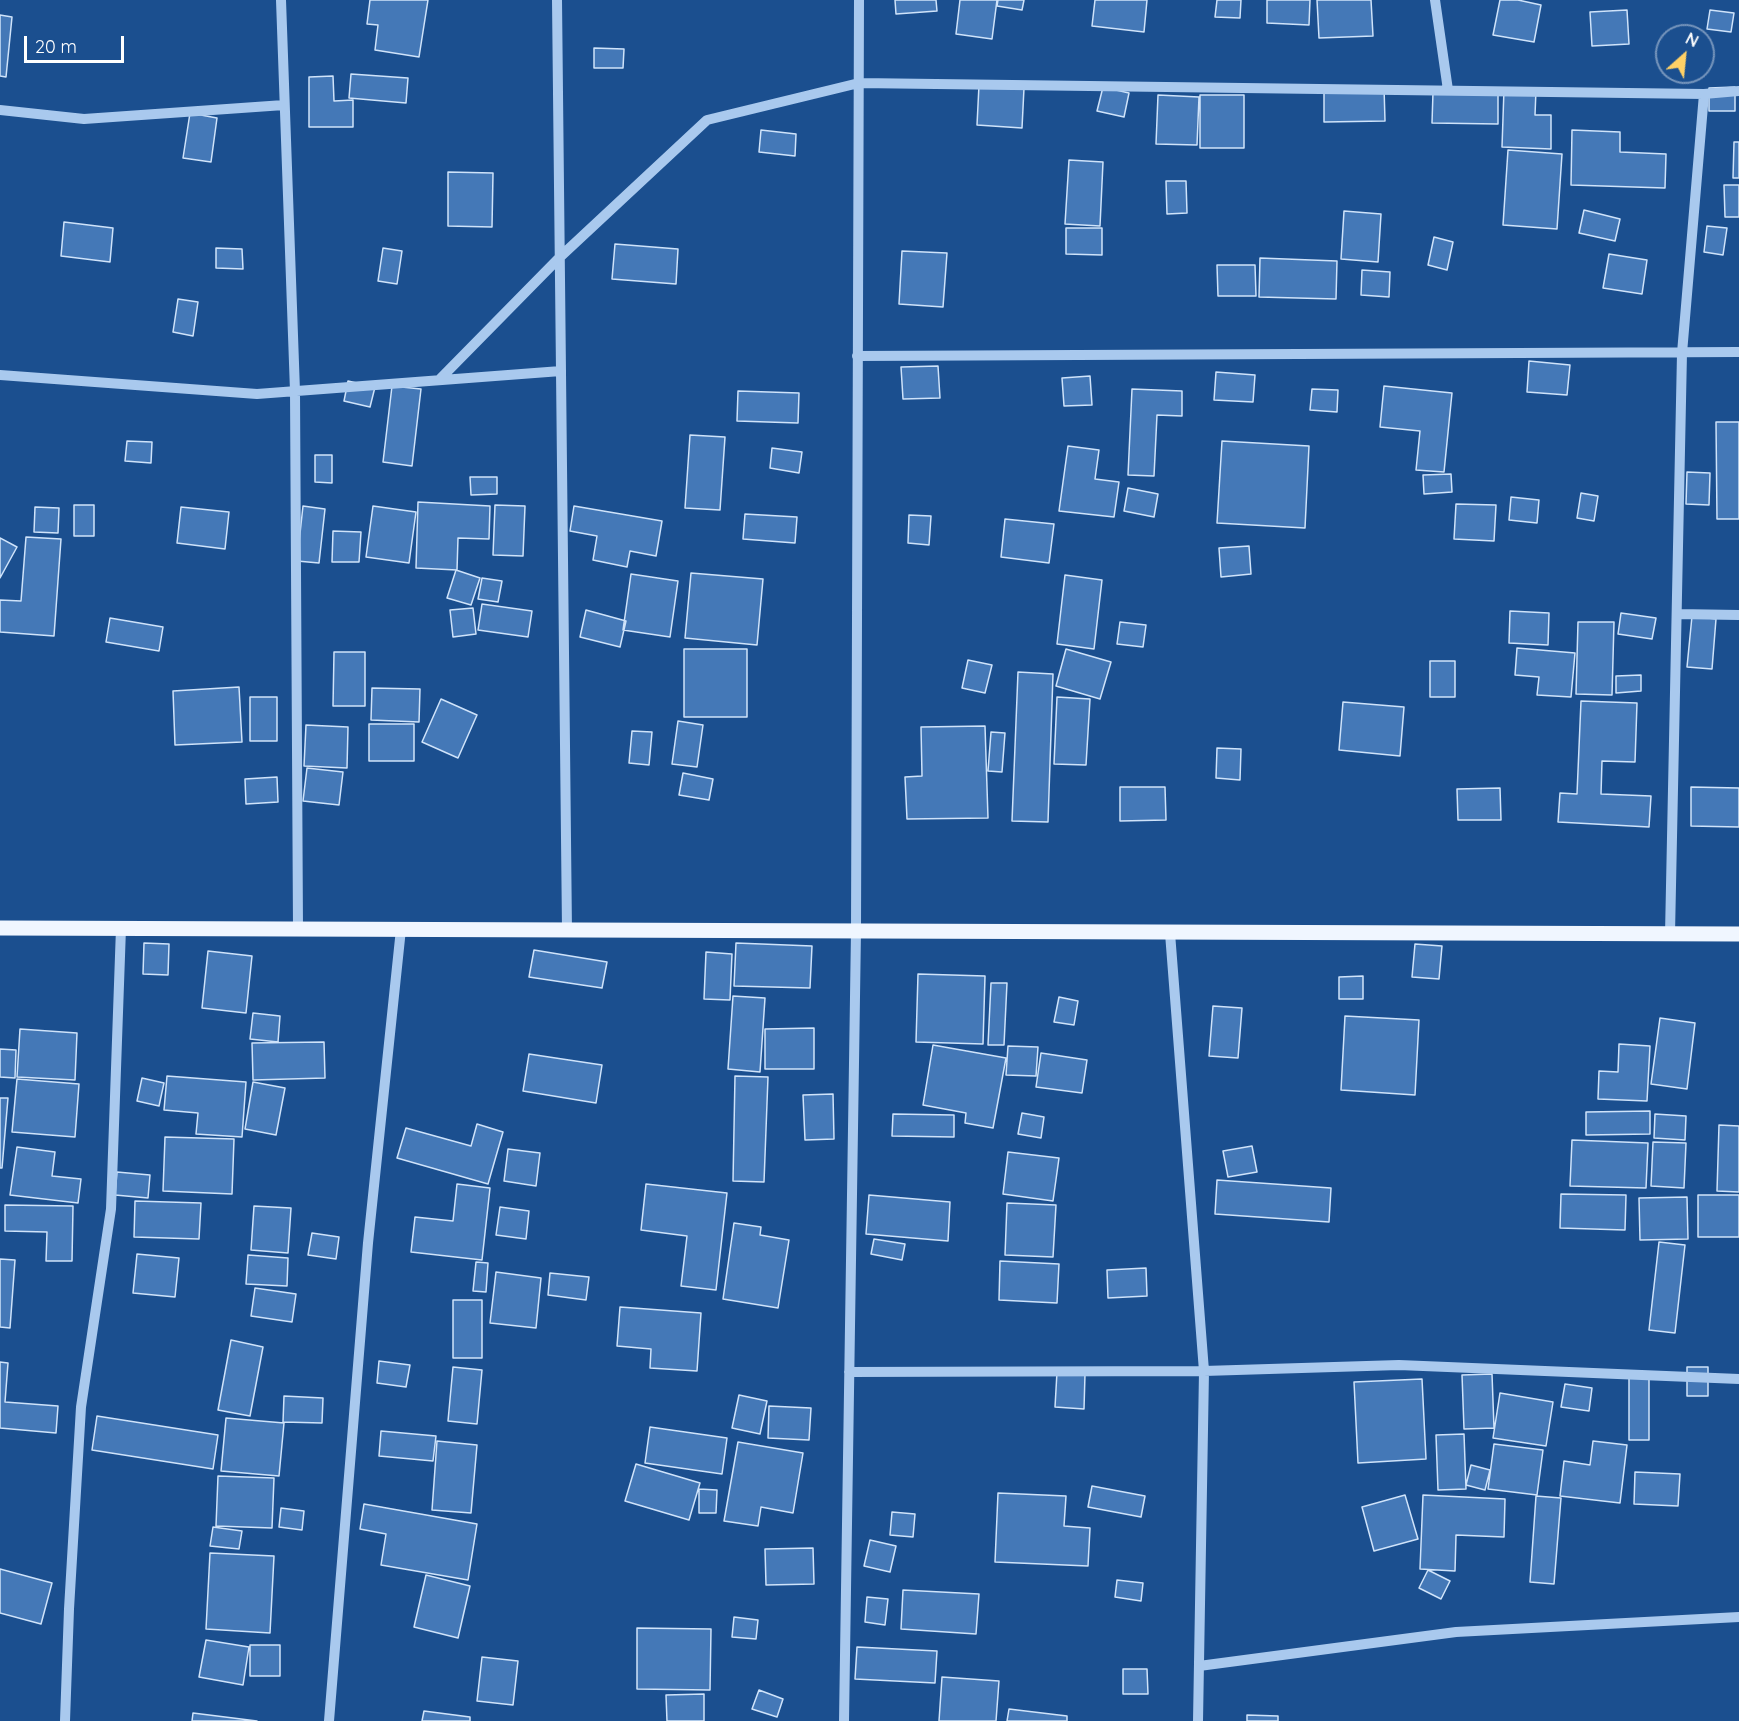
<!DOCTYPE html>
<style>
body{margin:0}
#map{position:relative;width:1739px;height:1721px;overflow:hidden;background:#1b4f8f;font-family:Quicksand,sans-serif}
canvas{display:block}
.north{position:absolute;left:1655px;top:24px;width:60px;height:60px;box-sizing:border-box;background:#1b4f8f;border:2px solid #7695bc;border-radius:50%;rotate:27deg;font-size:16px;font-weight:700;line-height:24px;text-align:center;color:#fff}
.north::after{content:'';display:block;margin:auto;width:21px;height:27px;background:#ffd166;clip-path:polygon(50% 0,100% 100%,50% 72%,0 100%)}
.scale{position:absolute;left:24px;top:36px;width:100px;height:27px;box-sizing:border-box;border:3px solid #fff;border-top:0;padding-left:8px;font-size:18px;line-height:21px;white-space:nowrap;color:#fff;-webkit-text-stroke:4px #1b4f8f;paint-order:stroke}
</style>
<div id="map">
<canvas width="1739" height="1721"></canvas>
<div class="north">N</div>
<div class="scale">20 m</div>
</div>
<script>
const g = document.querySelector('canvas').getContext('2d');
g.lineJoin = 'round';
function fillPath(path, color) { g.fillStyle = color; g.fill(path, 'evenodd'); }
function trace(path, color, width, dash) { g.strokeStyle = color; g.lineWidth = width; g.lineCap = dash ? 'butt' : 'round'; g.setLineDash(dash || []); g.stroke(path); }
const building = new Path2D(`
 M370 0H428L419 57 375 50 378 25 367 24Z
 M895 0H936L937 11 896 14Z
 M960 0H997L992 39 956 34Z
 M998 0H1024L1022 10 997 6Z
 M1095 0H1147L1144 32 1092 26Z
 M1217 0H1241L1240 18 1215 17Z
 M1267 0H1310L1309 25 1267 23Z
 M1317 0H1371L1373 36 1319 38Z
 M1500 0H1518L1541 5 1534 42 1493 35Z
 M1627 10 1629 44 1592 46 1590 12Z
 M1710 10 1734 13 1731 32 1707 29Z
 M0 15 12 17 6 77 0 76Z
 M594 48 624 49 623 68H594Z
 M351 74 408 78 406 103 349 98Z
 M333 76 334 101 353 100V127H309V77Z
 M979 85 1024 88 1022 128 977 125Z
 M1103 87 1129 93 1124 117 1097 111Z
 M1324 87H1384L1385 121 1324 122Z
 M1735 87V111H1709V88Z
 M1504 89 1536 90 1535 115H1551V149L1502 147Z
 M1433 92 1498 93V124L1432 123Z
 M1158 95 1199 97 1197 145 1156 144Z
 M1200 95H1244V148H1200Z
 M190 113 217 118 211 162 183 158Z
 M761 130 796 134 795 156 759 152Z
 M1572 130 1620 132V152L1666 154 1665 188 1571 185Z
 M1734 142H1739V178H1733Z
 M1508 150 1562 154 1557 229 1503 225Z
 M1069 160 1103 162 1100 226 1065 224Z
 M448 172 493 173 492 227 448 226Z
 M1166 181H1186L1187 213 1167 214Z
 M1724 185H1739V217H1725Z
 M1584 210 1620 219 1615 241 1579 233Z
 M1344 211 1381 214 1378 262 1341 259Z
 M64 222 113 228 110 262 61 256Z
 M1707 226 1727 228 1723 255 1704 252Z
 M1066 228H1102V255L1066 254Z
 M1434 237 1453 242 1447 270 1428 265Z
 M615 244 678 249 676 284 612 279Z
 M216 248 242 249 243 269 216 268Z
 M383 248 402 251 397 284 378 281Z
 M902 251 947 253 943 307 899 304Z
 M1609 254 1647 260 1642 294 1603 288Z
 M1260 258 1337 261 1336 299 1259 297Z
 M1217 265H1255L1256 296H1218Z
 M1362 270 1390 272 1389 297 1361 295Z
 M178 299 198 302 193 336 173 332Z
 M1529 361 1570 365 1567 395 1527 392Z
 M938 366 940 398 903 399 901 367Z
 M1216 372 1255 375 1253 402 1214 400Z
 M1090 376 1092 405 1064 406 1062 378Z
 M348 381 375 387 370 407 344 401Z
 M392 386 421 389 412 466 383 462Z
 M1384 386 1452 393 1444 472 1416 470 1420 431 1380 427Z
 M1132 389 1182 391V416L1157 415 1154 476 1128 475Z
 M1312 389 1338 390 1337 412 1310 410Z
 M738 391 799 393 798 423 737 421Z
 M1716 422H1739V519H1717Z
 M690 435 725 437 720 510 685 508Z
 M127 441 152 442 151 463 125 461Z
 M1222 441 1309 446 1305 528 1217 523Z
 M1068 446 1099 450 1095 479 1119 482 1114 517 1059 511Z
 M772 448 802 452 799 473 770 468Z
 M315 455H332V483L315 482Z
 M1687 472 1710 473 1709 505 1686 504Z
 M1451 474 1452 492 1424 494 1423 475Z
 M470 477H497V494L471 495Z
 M1128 488 1158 494 1154 517 1124 511Z
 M1581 493 1598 496 1594 521 1577 518Z
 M1511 497 1539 500 1537 523 1509 520Z
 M418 502 490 506 489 539 458 538 457 570 416 568Z
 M1456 504 1496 505 1494 541 1454 539Z
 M74 505H94V536H74Z
 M495 505 525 506 523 556 493 555Z
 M303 506 325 509 319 563 297 561Z
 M373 506 416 512 409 563 366 557Z
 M574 506 662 521 656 556 630 551 627 567 593 560 597 536 570 531Z
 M35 507 59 508 58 533 34 532Z
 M181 507 229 512 225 549 177 543Z
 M745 514 797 517 795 543 743 539Z
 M909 515 931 516 929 545 908 543Z
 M1005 519 1054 524 1049 563 1001 557Z
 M333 531 361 532 359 562H332Z
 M26 537 61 539 54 636 0 632V600L21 601Z
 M0 538 17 547 0 578Z
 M1249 546 1251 574 1221 577 1219 548Z
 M456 570 480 578 471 605 447 598Z
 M691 573 763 579 757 645 685 638Z
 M631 574 678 581 670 637 623 630Z
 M1065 575 1102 580 1094 649 1057 644Z
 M482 578 502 581 498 602 478 599Z
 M482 604 532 611 528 637 478 630Z
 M473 608 476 634 453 637 450 610Z
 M586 610 626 621 620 647 580 637Z
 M1510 611 1549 613 1548 645 1509 643Z
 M1621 613 1656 618 1652 639 1618 634Z
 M1692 616 1716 619 1712 669 1687 667Z
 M110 618 163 627 159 651 106 642Z
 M1120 622 1146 625 1143 647 1117 644Z
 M1578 622H1614L1612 695 1576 694Z
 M1517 648 1575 653 1571 697 1537 695 1539 677 1515 675Z
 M684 649H747V717H684Z
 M1066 649 1111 662 1100 699 1056 686Z
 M334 652H365V706H333Z
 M968 660 992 665 985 693 962 688Z
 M1430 661H1455V697H1430Z
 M1018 672 1053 674 1048 822 1012 821Z
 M1641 675V691L1616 693V676Z
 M239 687 242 742 175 745 173 691Z
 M372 688 420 689 419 722 371 720Z
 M250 697H277V741H250Z
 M1057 697 1090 699 1086 765 1054 764Z
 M441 699 477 715 458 758 422 742Z
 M1581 701 1637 703 1635 762 1602 761 1601 794 1651 796 1649 827 1558 822 1560 793 1577 794Z
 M1343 702 1404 707 1400 756 1339 750Z
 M678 721 703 725 697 767 672 764Z
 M369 724H414V761H369Z
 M306 725 348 727 347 768 304 766Z
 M985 726 988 818 907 819 905 777 922 776 921 727Z
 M632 731 652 732 649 765 629 763Z
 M991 732 1005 733 1002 772 988 771Z
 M1217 748 1241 749 1240 780 1216 778Z
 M307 768 343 772 339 805 303 801Z
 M683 773 713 779 709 800 679 795Z
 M277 777 278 802 246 804 245 779Z
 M1120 787H1165L1166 820 1120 821Z
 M1691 787 1739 788V827L1691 826Z
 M1500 788 1501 820H1458L1457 789Z
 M144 943 169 944 168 975 143 974Z
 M736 943 812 946 810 988 734 986Z
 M1415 944 1442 946 1439 979 1412 977Z
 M534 950 607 962 602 988 529 977Z
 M208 951 252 956 246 1013 202 1008Z
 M706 952 732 954 730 1000 704 999Z
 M918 974 985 976 983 1044 916 1042Z
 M1363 976V999H1339V977Z
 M991 983H1007L1004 1045H988Z
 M733 996 765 998 760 1072 728 1069Z
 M1059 997 1078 1001 1074 1025 1054 1022Z
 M1213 1006 1242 1008 1238 1058 1209 1056Z
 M253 1013 280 1016 278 1042 250 1039Z
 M1345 1016 1419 1020 1415 1095 1341 1090Z
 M1660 1018 1695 1023 1687 1089 1651 1084Z
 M814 1028V1069H765V1029Z
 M20 1029 77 1033 75 1080 17 1077Z
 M324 1042 325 1078 253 1080 252 1043Z
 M1619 1044 1650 1046 1647 1101 1598 1099 1599 1071 1618 1072Z
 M933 1045 1006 1058 993 1128 965 1123 966 1113 923 1105Z
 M1008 1046 1038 1047 1036 1076 1006 1075Z
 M0 1049 16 1050 15 1078 0 1077Z
 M1041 1053 1087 1060 1082 1093 1036 1087Z
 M529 1054 602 1065 596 1103 523 1091Z
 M167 1076 246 1082 242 1137 196 1134 198 1113 164 1110Z
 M735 1076 768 1077 764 1182 733 1181Z
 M142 1078 164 1083 159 1106 137 1101Z
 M17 1079 79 1084 75 1137 12 1132Z
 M253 1082 285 1088 276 1135 245 1129Z
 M833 1094 834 1139 805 1140 803 1095Z
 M0 1098H8L2 1168H0Z
 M1650 1111V1134L1586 1135V1112Z
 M1022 1113 1044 1117 1041 1138 1018 1134Z
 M893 1114 954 1115V1137L892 1136Z
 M1655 1114 1686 1116 1685 1140 1654 1138Z
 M477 1124 503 1132 488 1184 397 1158 406 1128 471 1146Z
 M1719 1125 1739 1126V1192L1717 1191Z
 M165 1137 234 1139 232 1194 163 1191Z
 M1572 1140 1648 1143 1646 1188 1570 1186Z
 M1653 1142 1686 1143 1684 1188 1651 1186Z
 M1252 1146 1257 1172 1228 1177 1223 1151Z
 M17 1147 55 1152 52 1176 81 1179 78 1203 10 1195Z
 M508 1149 540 1153 536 1186 504 1181Z
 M1008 1152 1059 1158 1053 1201 1003 1194Z
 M117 1172 150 1175 148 1198 115 1195Z
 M1217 1180 1331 1188 1329 1222 1215 1214Z
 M457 1184 490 1188 482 1260 411 1252 415 1217 453 1221Z
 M646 1184 727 1193 716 1290 681 1286 687 1236 641 1230Z
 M1561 1194 1626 1195 1625 1230 1560 1228Z
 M869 1195 950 1202 948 1241 866 1234Z
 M1698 1195H1739V1237H1698Z
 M1687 1197 1688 1239 1640 1240 1639 1198Z
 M135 1201 201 1203 199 1239 134 1237Z
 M1007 1203 1056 1205 1053 1257 1005 1255Z
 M5 1205 73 1206 72 1261H46L47 1232 5 1231Z
 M254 1206 291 1208 288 1253 251 1250Z
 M500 1207 529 1211 526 1239 496 1235Z
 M734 1223 761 1227 760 1235 789 1240 778 1308 723 1299Z
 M312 1233 339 1237 336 1259 308 1255Z
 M874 1239 905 1244 902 1260 871 1254Z
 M1659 1242 1685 1245 1675 1333 1649 1330Z
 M137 1254 179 1258 175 1297 133 1293Z
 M248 1255 288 1258 287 1286 246 1284Z
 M0 1259 15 1260 10 1328 0 1327Z
 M1000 1261 1059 1264 1057 1303 999 1300Z
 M476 1262 488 1263 486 1292 473 1291Z
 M1146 1268 1147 1296 1108 1298 1107 1270Z
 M496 1272 541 1278 536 1328 490 1323Z
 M550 1273 589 1277 586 1300 548 1295Z
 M255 1288 296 1294 292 1322 251 1316Z
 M453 1300H482V1358H453Z
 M620 1307 701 1313 697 1371 650 1368 651 1349 617 1346Z
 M231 1340 263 1347 250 1416 218 1410Z
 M379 1361 410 1365 406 1387 377 1383Z
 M0 1362 8 1363 5 1402 58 1406 56 1433 0 1428Z
 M453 1367 482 1370 477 1424 448 1421Z
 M1687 1367H1708V1396H1687Z
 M1057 1372 1085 1374 1084 1409 1055 1407Z
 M1492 1374 1494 1428 1464 1429 1462 1375Z
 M1629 1378H1649V1440H1629Z
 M1422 1379 1426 1459 1358 1463 1354 1382Z
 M1565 1384 1592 1388 1589 1411 1561 1407Z
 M1500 1393 1553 1402 1546 1446 1493 1438Z
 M739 1395 767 1401 760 1434 732 1428Z
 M284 1396 323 1398 322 1423 283 1422Z
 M769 1406 811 1408 809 1440 768 1438Z
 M97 1416 218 1435 213 1469 92 1450Z
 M226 1418 284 1423 279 1476 221 1471Z
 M650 1427 727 1438 722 1474 645 1463Z
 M381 1431 436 1436 433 1461 379 1456Z
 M1464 1434 1466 1489 1438 1490 1436 1435Z
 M437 1441 477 1445 471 1513 432 1510Z
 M1593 1441 1627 1445 1620 1503 1560 1496 1564 1461 1590 1465Z
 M738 1442 803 1453 793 1513 761 1507 758 1526 724 1521Z
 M1494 1444 1543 1450 1537 1495 1488 1489Z
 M636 1464 700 1483 689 1520 625 1501Z
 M1471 1465 1490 1470 1485 1490 1466 1485Z
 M1635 1472 1680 1474 1678 1506 1634 1504Z
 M218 1476 274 1478 272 1528 216 1526Z
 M1092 1486 1145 1496 1141 1517 1088 1507Z
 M699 1489 717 1490 716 1513H699Z
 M998 1493 1066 1496 1064 1526 1090 1528 1088 1566 995 1562Z
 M1405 1495 1418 1539 1374 1551 1362 1507Z
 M1423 1495 1505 1499 1504 1537 1456 1535 1455 1571 1420 1569Z
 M1536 1496 1561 1498 1554 1584 1530 1582Z
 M364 1504 477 1524 468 1580 381 1565 386 1534 360 1529Z
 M281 1508 304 1511 302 1530 279 1527Z
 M892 1512 915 1514 913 1537 890 1535Z
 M213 1527 242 1531 239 1549 210 1546Z
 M870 1540 896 1546 890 1572 864 1566Z
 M813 1548 814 1584 766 1585 765 1549Z
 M210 1553 274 1556 270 1633 206 1629Z
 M0 1569 52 1583 41 1624 0 1613Z
 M1428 1570 1450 1581 1441 1599 1419 1588Z
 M426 1575 470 1586 458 1638 414 1627Z
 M1117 1580 1143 1583 1141 1601 1115 1597Z
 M903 1590 979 1594 976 1634 901 1629Z
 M867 1597 888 1599 885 1625 865 1622Z
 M734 1617 758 1620 756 1639 732 1637Z
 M637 1628 711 1629 710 1690 637 1689Z
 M206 1640 249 1647 243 1685 199 1677Z
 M250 1645H280V1676H250Z
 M857 1647 937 1651 935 1683 855 1679Z
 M482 1657 518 1661 513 1705 477 1701Z
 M1123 1669H1147L1148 1694H1123Z
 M942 1677 999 1681 996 1721H939Z
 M759 1690 783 1699 777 1717 752 1709Z
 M704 1694V1721H667L666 1695Z
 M1009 1709 1067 1716V1721H1007Z
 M424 1711 470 1717V1721H422Z
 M193 1713 257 1721H192Z
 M1247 1715 1278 1716V1721H1247Z`);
fillPath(building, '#4478b7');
trace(building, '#cfe3fa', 1.5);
trace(new Path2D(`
 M281 0 295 391 298 929
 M557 0 567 930
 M1435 0 1448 90
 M0 110 84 119 284 105
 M857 356 1739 352
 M0 375 257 394 561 371
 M439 380 560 257 707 120 859 83 1704 94 1739 91
 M1677 614 1739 615
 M1170 933 1204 1371 1198 1721
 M1670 934 1682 353 1704 94
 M849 1372 1204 1371 1399 1365 1739 1379
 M1199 1666 1456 1632 1739 1617
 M65 1721 69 1609 81 1407 111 1209 121 928
 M329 1721 368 1243 401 929
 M844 1721 856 931 859 0`), '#a9c9ee', 10);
trace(new Path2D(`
 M0 928 1739 934`), '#f0f6ff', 15);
</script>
